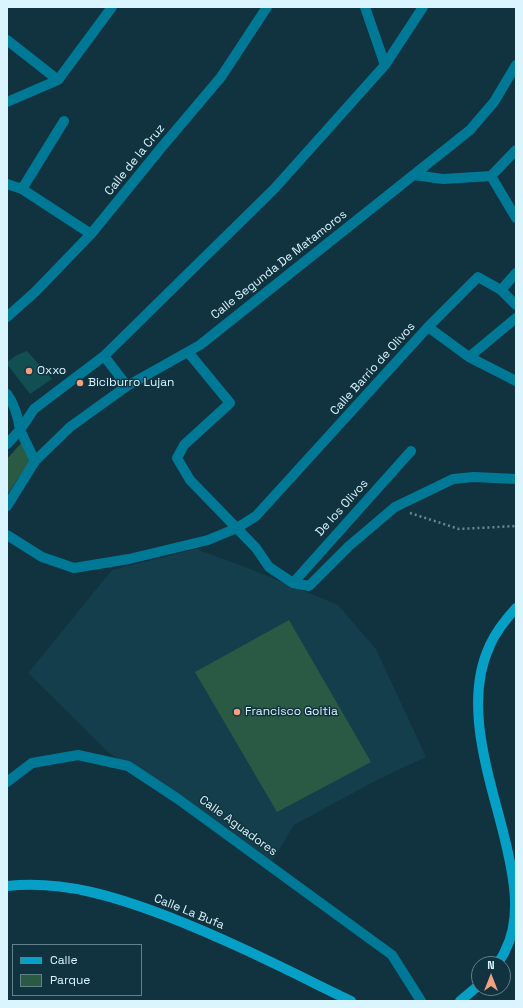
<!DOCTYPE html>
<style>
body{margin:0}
#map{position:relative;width:523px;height:1008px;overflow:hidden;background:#10333f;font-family:"Space Grotesk",sans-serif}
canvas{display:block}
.frame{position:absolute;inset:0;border:8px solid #dbf5fe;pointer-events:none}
.legend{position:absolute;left:12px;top:944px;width:130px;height:52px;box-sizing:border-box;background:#10333f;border:1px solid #61818b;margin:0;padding:5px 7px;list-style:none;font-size:12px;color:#dbf5fe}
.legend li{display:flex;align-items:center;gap:8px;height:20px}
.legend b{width:20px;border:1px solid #61818b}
.north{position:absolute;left:471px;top:956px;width:40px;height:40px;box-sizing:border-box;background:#10333f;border:1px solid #61818b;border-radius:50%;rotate:0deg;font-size:11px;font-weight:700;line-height:16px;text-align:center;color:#dbf5fe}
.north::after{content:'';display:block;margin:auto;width:14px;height:18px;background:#f2a07f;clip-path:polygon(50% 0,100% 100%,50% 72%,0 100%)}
</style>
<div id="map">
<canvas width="523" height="1008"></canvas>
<div class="frame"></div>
<ul class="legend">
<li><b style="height:5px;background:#069fc5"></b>Calle</li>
<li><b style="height:11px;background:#2a5944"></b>Parque</li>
</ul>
<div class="north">N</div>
</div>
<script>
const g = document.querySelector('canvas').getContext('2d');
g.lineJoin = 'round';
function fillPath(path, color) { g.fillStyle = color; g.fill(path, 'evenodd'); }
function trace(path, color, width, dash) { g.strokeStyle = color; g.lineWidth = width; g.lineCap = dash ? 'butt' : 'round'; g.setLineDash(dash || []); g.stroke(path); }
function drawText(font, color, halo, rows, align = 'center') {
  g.font = font + ' "Space Grotesk",sans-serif'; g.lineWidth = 3; g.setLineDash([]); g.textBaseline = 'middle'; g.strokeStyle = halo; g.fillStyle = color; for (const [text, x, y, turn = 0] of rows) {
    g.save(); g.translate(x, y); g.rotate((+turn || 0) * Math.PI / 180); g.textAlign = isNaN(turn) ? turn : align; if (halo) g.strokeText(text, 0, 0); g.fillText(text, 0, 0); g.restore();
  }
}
fillPath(new Path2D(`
 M196 549 248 568 338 605 376 649 426 757 377 780 294 825 271 863 108 752 28 673 112 570Z`), '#143e4b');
fillPath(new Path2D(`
 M23 441 31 459 7 495V459Z
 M289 620 371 762 277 812 195 672Z`), '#2a5944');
fillPath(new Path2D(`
 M27 351 52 379 30 394 7 364V362L17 355Z`), '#114f53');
trace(new Path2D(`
 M410 513 459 529 516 526`), '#698892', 2.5, [2, 3]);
trace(new Path2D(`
 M365 7 385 65
 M7 40 58 80
 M58 80 112 7
 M7 102 58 80
 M414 175 443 179 491 176 516 150
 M491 176 516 218
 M7 184 22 189 91 234
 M22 189 64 121
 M501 290 516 305
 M7 317 35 292 91 234 161 148 221 77 267 7
 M428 327 469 357 516 381
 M188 352 230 403 184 445 177 458 190 480 256 548 269 567 293 583 309 586 349 546 395 507 453 479 474 477 516 479
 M104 356 127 386
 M469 357 516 318
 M35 461 20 430 34 409 104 356 275 188 385 65 423 7
 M7 506 35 461 70 427 127 386 200 345 470 130 494 102 516 65
 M7 535 42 557 74 568 129 559 208 540 237 528 256 516 428 327 478 277 501 290 516 273
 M293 583 411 451
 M7 782 32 763 78 755 128 766 178 799 392 955 421 1001`), '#007997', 10);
trace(new Path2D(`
 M7 394C15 405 18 416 20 430L7 444`), '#007997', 10);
trace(new Path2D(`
 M7 886C64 880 117 897 169 917 231 941 291 972 351 1001
 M497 964C500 960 503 956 505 951 522 918 514 878 506 844 492 783 461 706 490 645 496 631 506 619 516 608
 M460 1001 479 985`), '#069fc5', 10);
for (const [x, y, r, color] of [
 [29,371,4,"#f2a07f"],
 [80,383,4,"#f2a07f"],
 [237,712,4,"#f2a07f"]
]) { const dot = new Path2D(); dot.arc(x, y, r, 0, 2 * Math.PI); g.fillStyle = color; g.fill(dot); trace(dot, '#10333f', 1.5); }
drawText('12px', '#dbf5fe', '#10333f', [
 ["Calle de la Cruz",135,160,-51],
 ["Calle Segunda De Matamoros",279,265,-38],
 ["Calle Barrio de Olivos",373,369,-48],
 ["De los Olivos",342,508,-48],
 ["Calle Aguadores",238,826,36],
 ["Calle La Bufa",189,912,22]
]);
drawText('12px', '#dbf5fe', '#10333f', [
 ["Oxxo",37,371],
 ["Biciburro Lujan",88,383],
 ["Francisco Goitia",245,712]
], 'left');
</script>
